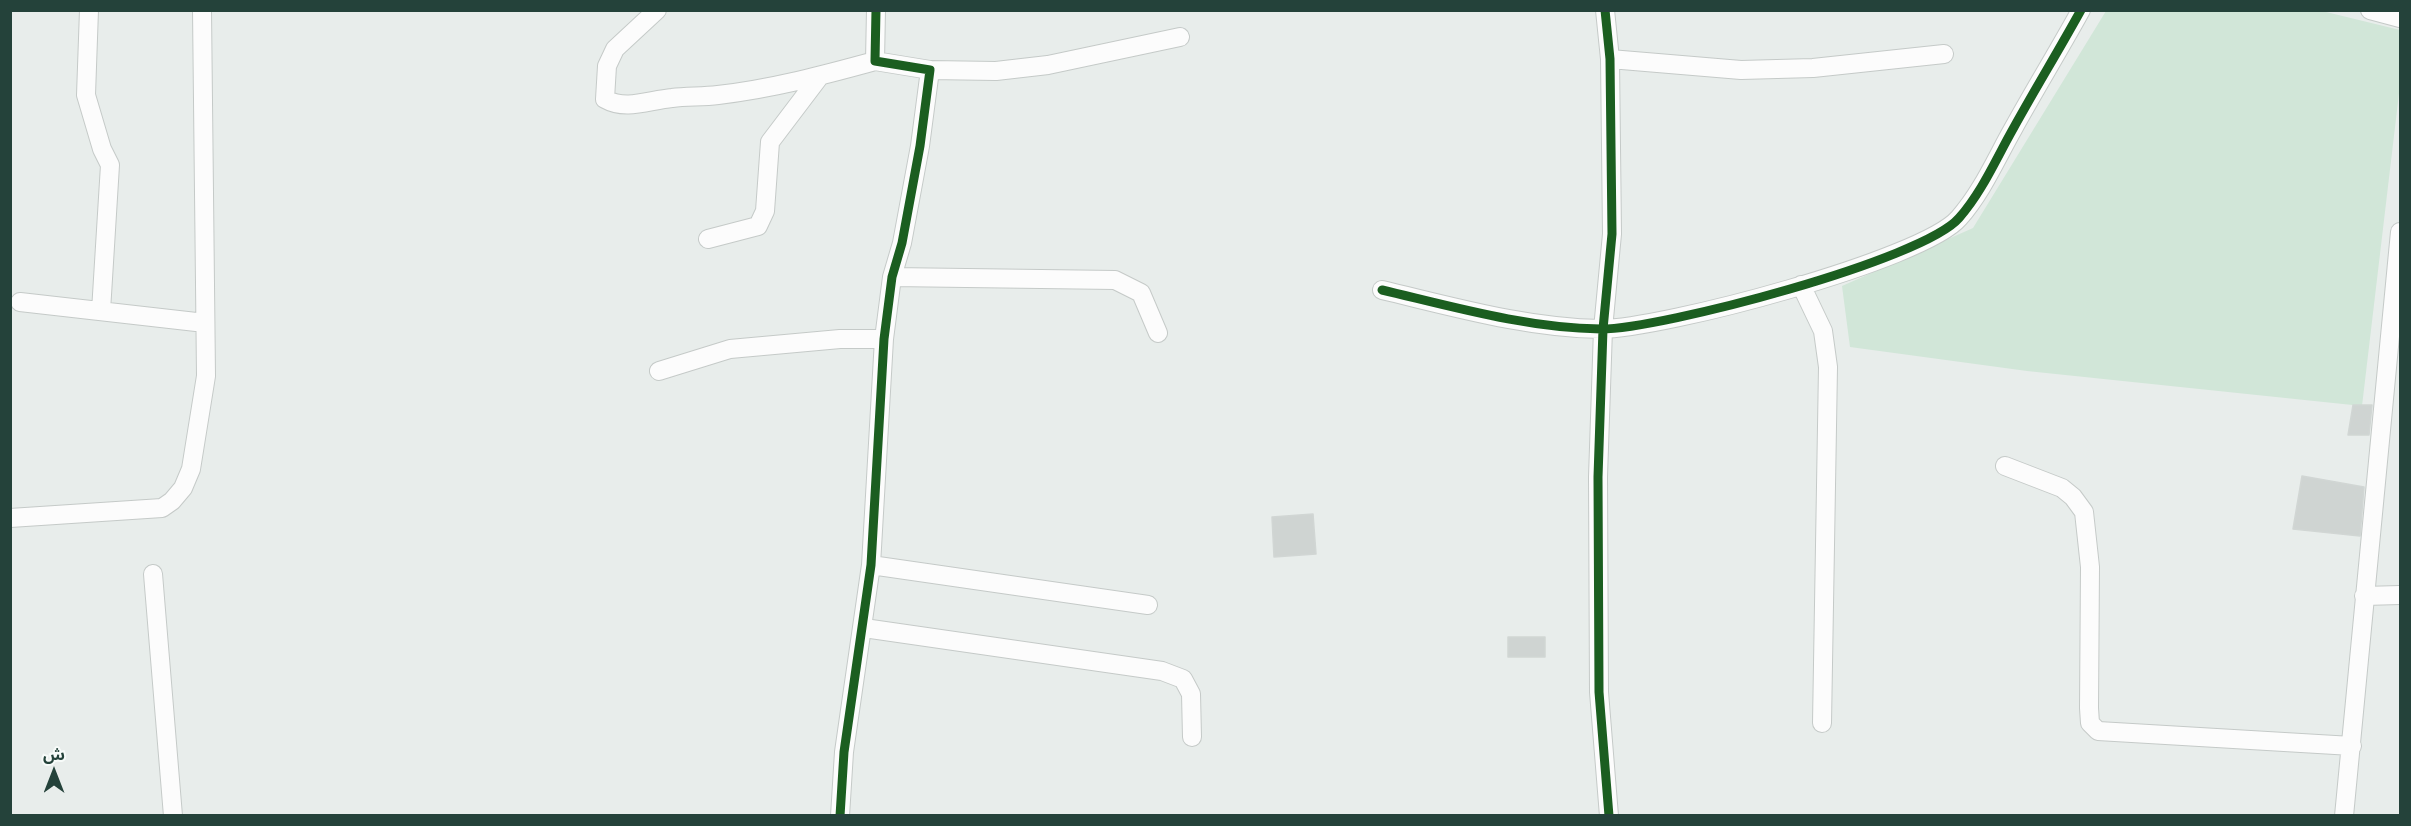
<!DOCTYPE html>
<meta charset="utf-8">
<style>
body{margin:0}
#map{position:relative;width:2411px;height:826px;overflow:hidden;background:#e8edeb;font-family:"Golos Text","Noto Sans Arabic",sans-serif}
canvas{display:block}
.frame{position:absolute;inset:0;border:12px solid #24423a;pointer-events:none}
.north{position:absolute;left:24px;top:742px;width:60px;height:60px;-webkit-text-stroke:4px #f7fbf9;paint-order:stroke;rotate:0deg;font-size:16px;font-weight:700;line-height:24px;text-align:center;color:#24423a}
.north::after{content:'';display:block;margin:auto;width:21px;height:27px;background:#24423a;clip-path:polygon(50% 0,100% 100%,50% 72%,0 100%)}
</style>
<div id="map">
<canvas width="2411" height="826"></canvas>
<div class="frame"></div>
<div class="north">ش</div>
</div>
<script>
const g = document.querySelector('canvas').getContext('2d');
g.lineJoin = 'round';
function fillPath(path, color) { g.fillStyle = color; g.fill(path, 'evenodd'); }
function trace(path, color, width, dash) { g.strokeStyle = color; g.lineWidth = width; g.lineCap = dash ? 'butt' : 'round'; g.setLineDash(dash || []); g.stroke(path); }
fillPath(new Path2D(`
 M2106 11H2322L2400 30V85L2362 406 2027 371 1850 347 1842 286 1973 228Z`), '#d1e6d8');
const building = new Path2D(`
 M2353 405H2372L2369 435H2348Z
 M2302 476 2364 487 2360 536 2293 529Z
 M1313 514 1316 554 1274 557 1272 517Z
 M1508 637H1545V657H1508Z`);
fillPath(building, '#cfd4d2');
trace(building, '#d1d6d4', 1.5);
const minor = new Path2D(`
 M89 10 86 95 102 149 110 165 101 311
 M657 10 615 49 607 66 605 99C626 111 649 100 672 98 687 96 702 97 718 95 771 89 824 75 875 61
 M1605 10 1610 59 1612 234 1603 329 1598 477 1599 692 1609 816
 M2370 10 2400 18
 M1610 59 1741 70 1813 68 1944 54
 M930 70 996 71 1048 65 1180 37
 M708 239 758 226 765 211 770 142 820 76
 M892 277 1115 280 1141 293 1158 333
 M1801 285 1823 331 1828 367 1822 723
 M1382 290C1454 307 1527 328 1601 329 1661 329 1923 260 1959 218 1982 192 1996 159 2013 129 2035 89 2059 50 2081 10
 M20 302 205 323
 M659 371 730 349 840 339H884
 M2005 466 2062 488 2073 497 2084 512 2090 567 2089 708 2090 723 2098 731 2352 746
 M10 518 162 508 172 501 183 488 191 469 206 376 202 10
 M871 565 1148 605
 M153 574 173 816
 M2364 596 2400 595
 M864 628 1162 671 1183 679 1191 694 1192 737
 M840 816 844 752 871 565 884 339 892 277 902 243 920 146 930 70 875 61 876 10
 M2344 816 2400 232`);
trace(minor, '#c5cac8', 20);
trace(minor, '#fcfcfc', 18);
trace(new Path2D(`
 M1605 10 1610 59 1612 234 1603 329 1598 477 1599 692 1609 816
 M1382 290C1454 307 1527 328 1601 329 1661 329 1923 260 1959 218 1982 192 1996 159 2013 129 2035 89 2059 50 2081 10
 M840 816 844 752 871 565 884 339 892 277 902 243 920 146 930 70 875 61 876 10`), '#1b5e20', 9);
</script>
